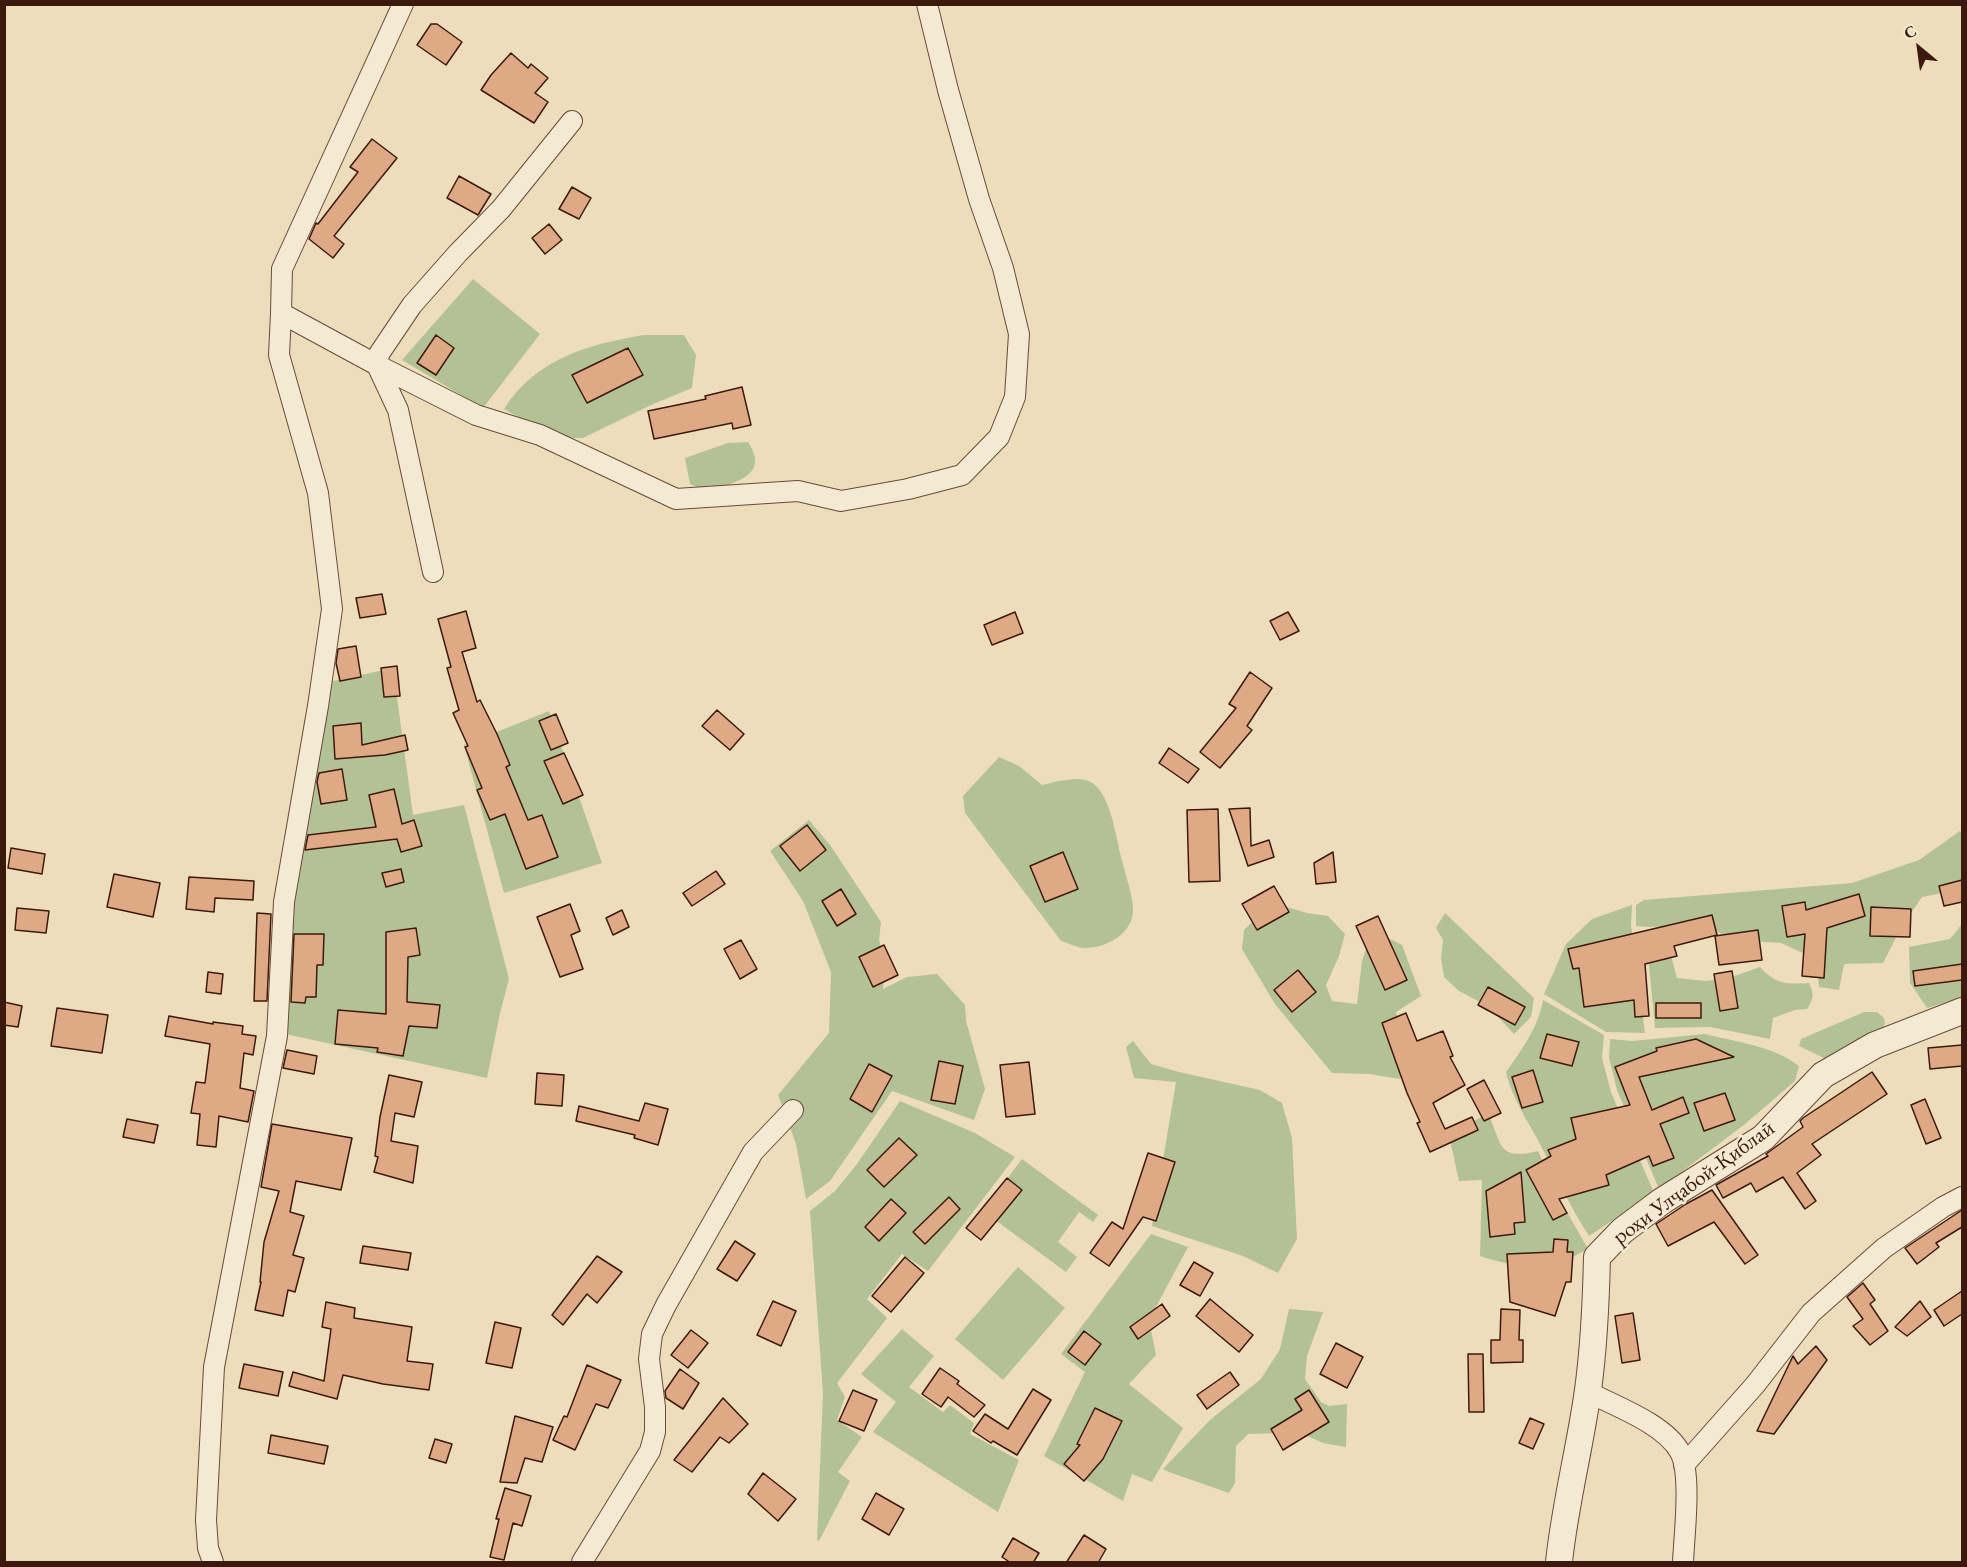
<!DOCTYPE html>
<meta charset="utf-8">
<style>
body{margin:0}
#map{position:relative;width:1967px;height:1567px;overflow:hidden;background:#edb;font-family:"EB Garamond",serif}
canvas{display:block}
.frame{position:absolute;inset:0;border:6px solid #3b1a0d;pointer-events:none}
.north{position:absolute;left:1889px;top:18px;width:60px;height:60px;-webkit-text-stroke:4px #f4e9d3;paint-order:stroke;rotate:331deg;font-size:16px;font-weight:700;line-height:24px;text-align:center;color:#3b1a0d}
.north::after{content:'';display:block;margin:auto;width:21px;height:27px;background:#3b1a0d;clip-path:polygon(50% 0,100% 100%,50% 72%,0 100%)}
</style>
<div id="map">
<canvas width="1967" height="1567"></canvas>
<div class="frame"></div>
<div class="north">С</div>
</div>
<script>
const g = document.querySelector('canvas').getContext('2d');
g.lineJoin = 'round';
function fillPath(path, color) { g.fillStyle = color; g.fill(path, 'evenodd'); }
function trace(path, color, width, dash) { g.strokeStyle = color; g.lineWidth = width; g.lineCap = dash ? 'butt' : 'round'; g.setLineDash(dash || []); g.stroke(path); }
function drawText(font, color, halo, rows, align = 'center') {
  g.font = font + ' "EB Garamond",serif'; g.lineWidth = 5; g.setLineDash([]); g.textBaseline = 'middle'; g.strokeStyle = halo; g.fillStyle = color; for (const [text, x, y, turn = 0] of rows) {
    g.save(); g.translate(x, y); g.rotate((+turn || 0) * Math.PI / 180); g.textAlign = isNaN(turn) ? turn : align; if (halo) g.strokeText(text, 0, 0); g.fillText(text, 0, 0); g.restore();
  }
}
fillPath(new Path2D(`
 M473 279 540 334 483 408 402 360Z
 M643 335H684L696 355 692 388 651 405 583 438H566L536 427 504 409C537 358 587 345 643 335Z
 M748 442C771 477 733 482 708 492L690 484 685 458 728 443Z
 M393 668 413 815 464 805 509 979 500 1013 487 1078 281 1033 291 885 324 683Z
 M549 711 602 863 504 893 464 745Z
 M999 757 1019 766 1042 785C1057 782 1082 773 1095 785 1110 798 1116 834 1120 853 1124 870 1131 889 1133 907 1135 933 1106 949 1083 948 1076 947 1068 943 1061 941L965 813 963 796Z
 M809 820 830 845 881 922 879 940 886 963 883 989 907 977 937 974 965 1005 966 1021 985 1089 974 1120 892 1091 830 1181 806 1199 796 1144 778 1095 829 1033 831 972 803 901 770 851Z
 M1960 831 1962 835V889L1922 897 1902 926 1883 963 1844 964 1839 990 1819 987 1816 959 1781 943 1736 940 1704 926 1648 927 1636 926V905L1644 900 1852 883 1919 860Z
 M1280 905 1307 913 1328 916 1345 934 1339 956 1326 985 1332 1001 1357 1004 1362 961 1372 930 1402 945 1421 996 1396 1012 1412 1061 1400 1079 1369 1074 1332 1073 1275 1004 1242 949 1244 930 1266 908Z
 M1632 905 1631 925 1645 1033 1606 1032 1544 994 1566 944 1592 919Z
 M1445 913 1534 998 1531 1017 1514 1034 1489 1007 1459 991 1444 977 1441 958 1443 940 1436 928Z
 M1962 924V998L1927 1008 1910 983 1909 947 1950 939Z
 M1670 952 1677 978 1706 981 1729 978 1760 967C1777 985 1786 984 1809 983 1815 994 1813 1000 1807 1009L1795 1010 1773 1018 1770 1039 1710 1027 1655 1028 1648 955Z
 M1543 1000 1604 1035 1602 1058 1611 1092 1654 1193 1589 1236C1571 1208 1559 1182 1544 1152 1531 1125 1513 1102 1506 1072 1521 1051 1539 1026 1543 1000Z
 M1864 1012H1877L1884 1018 1885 1024 1880 1032 1830 1061 1799 1046 1801 1039Z
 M1705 1034C1736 1042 1774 1046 1799 1066L1795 1081 1745 1124 1659 1189 1617 1090 1609 1058 1610 1039 1632 1041Z
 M1133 1041 1151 1064 1179 1072 1260 1090 1282 1103 1292 1138 1297 1239 1278 1273 1243 1256 1152 1226 1176 1082 1134 1078 1126 1047Z
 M900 1101 975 1133 1015 1157 928 1271 902 1254 867 1299 887 1318 837 1383 845 1397 837 1420 862 1437 838 1472 850 1481 819 1541 817 1540 823 1393 810 1211 835 1191 857 1164Z
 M1488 1113C1502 1144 1497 1161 1538 1151L1563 1205 1588 1249C1579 1253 1571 1259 1562 1262 1537 1272 1505 1264 1480 1256L1482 1180 1459 1181 1449 1136Z
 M1022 1159 1098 1215 1093 1222 1079 1212 1058 1242 1077 1257 1066 1272 983 1211Z
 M1151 1234 1188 1247 1149 1320 1156 1355 1129 1384 1183 1428 1152 1482 1132 1474 1123 1501 1044 1456 1085 1372 1061 1354Z
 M1018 1267 1065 1308 1003 1380 955 1339Z
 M1289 1309 1323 1312 1307 1356 1305 1379 1321 1402 1329 1406 1347 1404 1346 1447 1323 1443 1303 1434 1285 1433 1248 1434 1236 1446 1235 1483 1229 1493 1169 1472 1163 1469 1211 1419 1261 1379 1280 1349Z
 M902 1329 934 1356 909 1387 943 1412 950 1405 974 1423 970 1434 1019 1460 998 1512 873 1432 896 1402 861 1374Z`), '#b3c295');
const building = new Path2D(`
 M431 24H437L462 42 446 65 417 45Z
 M511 53 528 68 531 64 548 78 535 93 548 102 534 123 481 90 491 75Z
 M372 139 397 158 334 236 344 244 333 258 309 239 316 223 318 224 358 172 350 167Z
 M459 176 491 194 478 215 447 198Z
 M572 187 591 198 579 219 559 209Z
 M549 224 562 240 545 254 532 238Z
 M436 335 454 348 436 375 417 363Z
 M628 348 643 375 587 403 572 375Z
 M742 387 751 425 733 429 732 423 654 439 648 411 706 399 705 396Z
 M382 594 386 614 360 618 356 598Z
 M466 611 476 648 462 652 477 702 480 700 497 734 510 765 506 767 528 820 542 815 558 857 526 869 505 814 490 820 477 790 482 788 465 747 468 746 453 713 459 710 447 668 451 667 438 619Z
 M1015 612 1023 633 992 645 984 625Z
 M1288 612 1299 631 1280 640 1270 621Z
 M356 646 361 677 340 681 336 663 338 649Z
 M397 666 400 696 384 697 381 668Z
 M1250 672 1272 688 1247 726 1252 730 1220 768 1200 752 1236 708 1229 704Z
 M717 710 744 734 730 750 702 726Z
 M556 714 568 743 551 750 539 721Z
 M361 723 362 745 405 735 408 750 385 755 335 759 333 726Z
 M1169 748 1199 769 1188 783 1159 763Z
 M564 753 583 795 563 804 544 761Z
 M342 769 347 800 321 804 317 782 319 773Z
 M394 789 402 824 414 820 422 846 401 852 397 839 305 850 308 835 376 827 369 795Z
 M1250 808 1251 846 1269 840 1274 857 1248 866 1229 809Z
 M1218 809 1220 881 1189 882 1187 810Z
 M807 825 826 850 800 871 780 846Z
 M11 848 45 854 42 874 8 868Z
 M1063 852 1078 889 1045 902 1030 866Z
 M1333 852 1336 882 1316 884 1314 863Z
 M401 869 404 882 386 887 382 873Z
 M716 871 725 884 692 906 683 893Z
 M114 874 160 883 153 917 107 907Z
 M189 877 254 881 253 900 215 898 214 912 186 909Z
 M1962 880V902L1944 906 1939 886Z
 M1274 886 1289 912 1257 930 1242 904Z
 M841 889 856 914 837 926 822 901Z
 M1859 894 1865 916 1827 928 1824 978 1802 976 1805 934 1787 937 1782 906 1805 902 1806 910Z
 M570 904 580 931 571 935 583 969 560 977 537 917Z
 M1871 907 1911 909 1910 937 1870 936Z
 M17 908 49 911 46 933 15 930Z
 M622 910 629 927 613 935 606 918Z
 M257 913 271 914 267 1001H254Z
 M1712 915 1717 935 1674 946 1677 956 1645 964 1649 1016 1635 1017 1634 1000 1584 1007 1579 968 1573 969 1568 949Z
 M1378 916 1407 980 1385 990 1356 926Z
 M416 928 420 955 408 957 407 1002 440 1005 437 1028 409 1026 403 1056 377 1052 378 1048 335 1044 338 1010 386 1014V932Z
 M1758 930 1762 960 1719 965 1715 936Z
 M294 934H324L323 965H317L316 997H306L305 1003 291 1002Z
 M741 940 757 969 740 979 724 949Z
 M884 945 898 975 873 987 859 957Z
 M1962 964V980L1915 986 1913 971Z
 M1298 970 1316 992 1292 1012 1274 990Z
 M1732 971 1738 1008 1720 1011 1714 974Z
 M208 972 223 974 221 994 206 992Z
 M1488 987 1525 1007 1515 1025 1478 1005Z
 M4 1002 22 1006 18 1027 4 1025Z
 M1656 1003H1701V1018H1656Z
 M57 1008 108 1015 102 1053 51 1046Z
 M1406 1013 1417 1041 1443 1031 1453 1056 1450 1057 1465 1085 1433 1103 1445 1129 1472 1117 1478 1130 1430 1152 1417 1123 1420 1122 1407 1093 1382 1023Z
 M169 1016 213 1024V1022L243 1026 242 1034 256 1036 253 1055 244 1053 240 1088 254 1091 248 1122 219 1116 216 1147 197 1145 200 1114 191 1113 196 1082 205 1083 210 1044 165 1036Z
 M1547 1034 1579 1042 1572 1066 1540 1058Z
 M1696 1039 1734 1057 1639 1077 1652 1110 1683 1097 1689 1113 1660 1124 1674 1158 1653 1166 1649 1156 1606 1175 1609 1185 1559 1199 1567 1213 1553 1220 1526 1170 1551 1156 1548 1150 1576 1139 1571 1118 1630 1105 1615 1067 1657 1051 1656 1048Z
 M1962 1045V1066L1930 1069 1928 1048Z
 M287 1050 317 1056 314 1074 283 1068Z
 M939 1061 963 1066 955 1104 931 1100Z
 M1029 1062 1035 1114 1006 1117 1000 1065Z
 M869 1064 892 1076 872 1112 850 1099Z
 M1533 1070 1543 1102 1522 1108 1512 1077Z
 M1872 1072 1887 1094 1812 1144 1821 1155 1797 1173 1816 1201 1805 1209 1783 1177 1756 1192 1751 1183 1723 1198 1716 1185 1768 1156 1766 1154 1803 1127 1800 1121 1803 1118Z
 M537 1073 564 1075 562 1106 535 1104Z
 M389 1075 422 1082 414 1117 395 1113 391 1141 418 1146 413 1183 374 1172 378 1157 375 1156 380 1117Z
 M1484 1080 1501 1113 1484 1121 1467 1089Z
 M1725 1093 1735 1120 1704 1131 1694 1103Z
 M1925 1099 1941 1138 1926 1144 1911 1105Z
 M645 1103 668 1109 658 1145 634 1138 635 1135 576 1121 579 1106 639 1121Z
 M127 1119 158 1125 154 1143 123 1137Z
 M272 1124 352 1138 341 1190 296 1181 290 1212 304 1216 293 1255 304 1258 295 1292 288 1290 283 1316 255 1310 261 1282H260L264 1242 279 1191 261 1187Z
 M899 1138 917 1155 884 1187 867 1170Z
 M1148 1153 1175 1162 1156 1221 1143 1217 1109 1266 1090 1253 1112 1222 1123 1229Z
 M1521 1172 1525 1222 1514 1223 1515 1234 1490 1237 1486 1191Z
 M1007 1178 1022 1190 981 1240 966 1228Z
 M1712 1190 1758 1255 1745 1264 1714 1222 1668 1246 1656 1224 1686 1204Z
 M949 1197 960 1209 925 1244 913 1232Z
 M891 1199 906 1213 879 1241 865 1227Z
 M1962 1210V1227L1936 1243 1939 1247 1917 1264 1905 1248Z
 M1554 1239 1568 1240 1567 1252H1573L1571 1282H1566L1555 1316 1510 1302 1507 1254 1553 1252Z
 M735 1241 755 1254 737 1281 717 1269Z
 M363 1246 411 1253 408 1270 360 1263Z
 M597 1256 622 1272 597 1303 587 1294 563 1325 552 1315Z
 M905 1257 924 1273 891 1312 872 1296Z
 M1194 1262 1213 1273 1200 1296 1180 1285Z
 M1863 1283 1875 1300 1870 1304 1888 1331 1870 1345 1853 1326 1863 1319 1847 1297Z
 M1962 1291V1314L1944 1326 1934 1310Z
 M1210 1299 1253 1335 1239 1352 1196 1316Z
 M773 1301 796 1311 781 1346 757 1335Z
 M1920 1301 1931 1317 1907 1336 1895 1327Z
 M326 1302 355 1308 354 1318 412 1327 407 1361 433 1364 429 1390 383 1384 343 1375 337 1399 289 1386 293 1372 324 1381 331 1329 322 1327Z
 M1162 1304 1170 1316 1138 1339 1130 1327Z
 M1501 1309 1520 1310 1519 1340H1523V1362L1491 1363V1340H1500Z
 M1633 1313 1640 1360 1622 1363 1615 1316Z
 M495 1322 521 1328 512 1368 486 1363Z
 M691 1330 708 1343 688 1368 671 1355Z
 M1084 1331 1101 1344 1085 1365 1068 1352Z
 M1336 1343 1363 1357 1347 1388 1320 1374Z
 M1816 1346 1827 1360 1774 1434 1757 1431 1793 1356 1798 1364Z
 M1468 1354H1483L1484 1412H1469Z
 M244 1364 283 1372 278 1396 239 1388Z
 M587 1365 621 1380 608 1408 596 1404 575 1450 553 1440 564 1416 567 1417Z
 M940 1368 959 1381 957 1384 985 1405 974 1417 948 1397 941 1407 922 1394Z
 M680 1369 699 1383 683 1409 666 1398 665 1391Z
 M1230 1372 1239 1385 1207 1409 1197 1395Z
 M1033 1389 1051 1400 1017 1455 993 1441 991 1443 973 1431 985 1414 1008 1429Z
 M853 1390 877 1400 864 1431 839 1421Z
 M1309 1390 1329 1422 1283 1450 1271 1429 1302 1410 1295 1399Z
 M723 1398 748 1424 729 1443 720 1437 692 1472 674 1460Z
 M1095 1408 1122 1421 1103 1459 1084 1481 1064 1464 1080 1445 1077 1444Z
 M515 1416 553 1427 542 1462 525 1458 517 1483 500 1482Z
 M1530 1418 1544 1424 1533 1449 1519 1443Z
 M271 1435 328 1446 324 1464 268 1453Z
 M435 1439 452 1444 446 1463 429 1458Z
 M763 1473 796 1499 778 1521 748 1494Z
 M505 1488 531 1496 522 1526 513 1523 504 1560 490 1557 499 1519H496Z
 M876 1493 904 1509 889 1535 862 1519Z
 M1084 1535 1106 1549 1098 1563H1066Z
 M1013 1538 1039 1553 1033 1563H1011L1002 1557Z`);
fillPath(building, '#e0a986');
trace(building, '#3b1a0d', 1.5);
const minor = new Path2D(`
 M281 313 282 269 403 4
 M433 572 398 410 377 365 379 354 412 305 458 253 501 209 572 121
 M1588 1392C1615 1406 1665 1424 1680 1452 1692 1473 1684 1537 1683 1562
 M1684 1465 1755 1385 1811 1313 1884 1248 1943 1207 1962 1197
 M213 1562 208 1548 206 1520 214 1367 277 1036 284 902 318 706 332 609 318 493 279 355 281 313 377 365 476 415 540 435 676 499 798 491 841 501 908 489 962 475 999 437 1015 397 1019 334 1003 268 979 199 948 90 927 4
 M582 1562 650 1451 655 1432V1407L649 1359 652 1334 666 1305 753 1152 793 1110`);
const tertiary = new Path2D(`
 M1559 1562C1565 1504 1580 1448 1588 1390 1594 1346 1596 1302 1597 1257L1622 1231 1662 1201 1763 1138 1823 1075 1875 1045 1962 1011`);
trace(minor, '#684b38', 22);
trace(tertiary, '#684b38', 28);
trace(minor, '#f4e9d3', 20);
trace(tertiary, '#f4e9d3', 26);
drawText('22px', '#3b1a0d', '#f4e9d3', [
 ["роҳи Улҷабой-Қиблаӣ",1694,1183,-36]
]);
</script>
